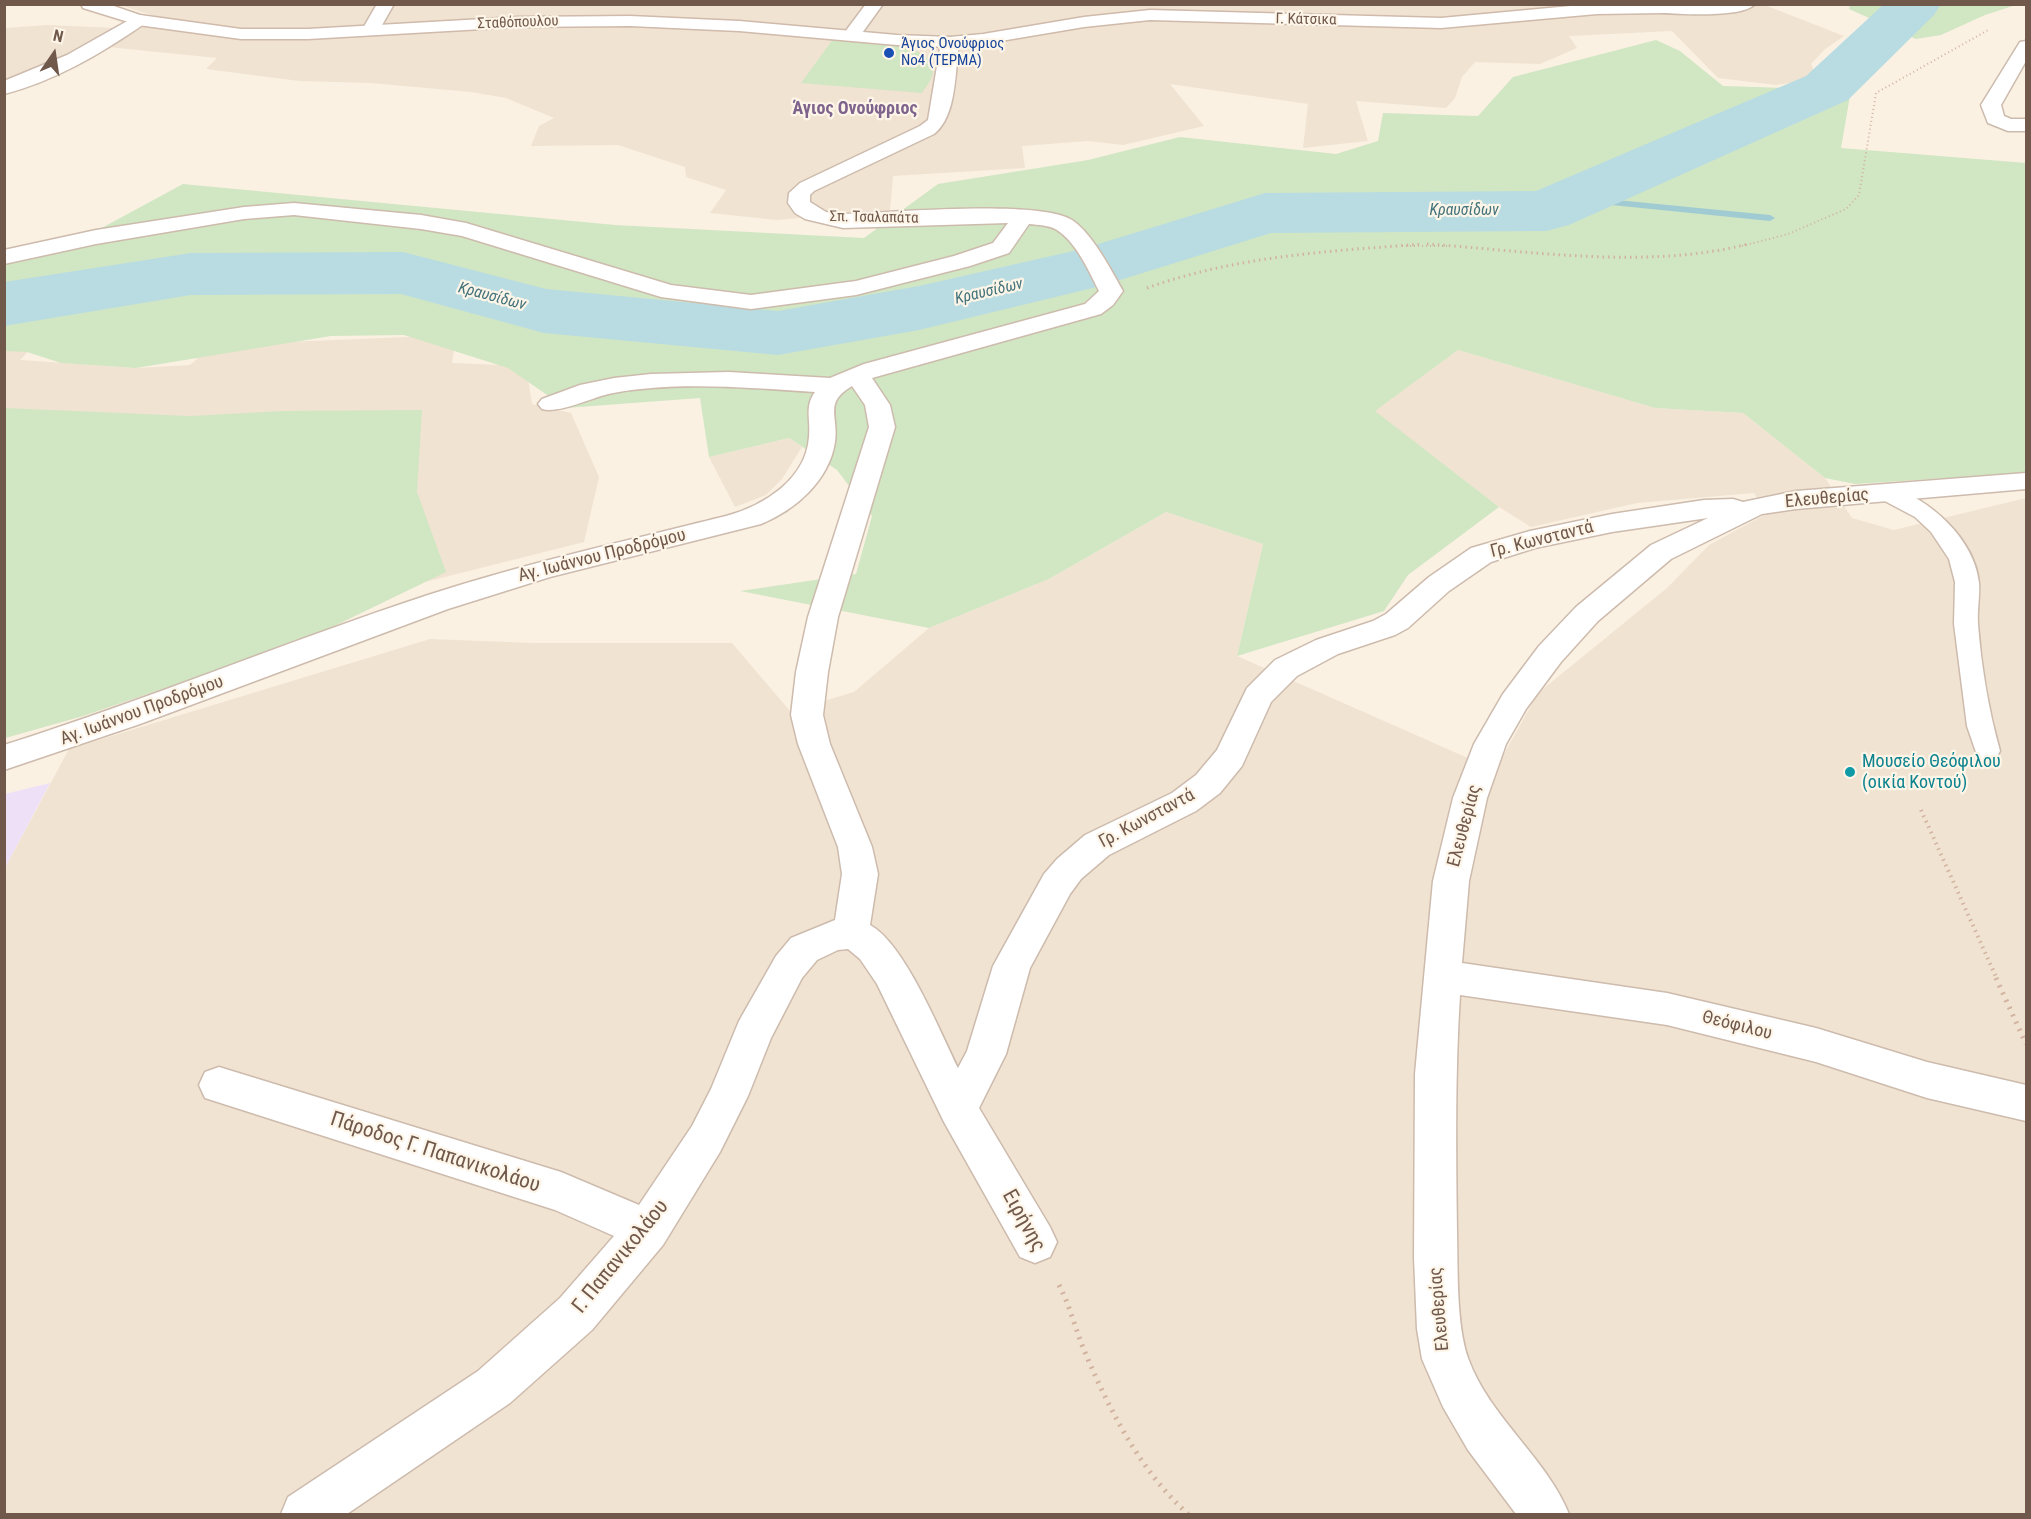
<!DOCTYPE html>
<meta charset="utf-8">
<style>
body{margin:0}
#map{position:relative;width:2031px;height:1519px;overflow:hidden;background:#faf1e3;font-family:"Roboto Condensed",sans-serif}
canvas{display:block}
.frame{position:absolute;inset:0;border:6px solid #70584b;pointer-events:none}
.north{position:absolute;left:24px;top:24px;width:60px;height:60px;-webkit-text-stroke:4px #fdf5e8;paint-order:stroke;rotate:13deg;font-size:16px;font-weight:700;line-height:24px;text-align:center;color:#70584b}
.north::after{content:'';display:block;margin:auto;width:21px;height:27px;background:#70584b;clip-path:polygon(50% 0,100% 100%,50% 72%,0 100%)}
</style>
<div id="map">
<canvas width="2031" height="1519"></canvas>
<div class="frame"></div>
<div class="north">N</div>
</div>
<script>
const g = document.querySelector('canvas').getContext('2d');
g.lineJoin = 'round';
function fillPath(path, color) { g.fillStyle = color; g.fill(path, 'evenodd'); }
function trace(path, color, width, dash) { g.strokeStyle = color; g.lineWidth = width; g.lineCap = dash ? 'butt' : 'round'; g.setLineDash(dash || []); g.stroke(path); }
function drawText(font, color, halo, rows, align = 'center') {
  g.font = font + ' "Roboto Condensed",sans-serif'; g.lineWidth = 4.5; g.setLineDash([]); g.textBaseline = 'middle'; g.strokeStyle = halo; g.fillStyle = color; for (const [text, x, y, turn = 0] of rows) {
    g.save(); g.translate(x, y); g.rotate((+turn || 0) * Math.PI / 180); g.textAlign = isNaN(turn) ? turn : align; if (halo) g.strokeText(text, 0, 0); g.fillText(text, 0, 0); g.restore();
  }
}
fillPath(new Path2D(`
 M117 4H1762L1844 36 1824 50 1811 64 1818 79 1776 85 1718 78 1672 31 1569 36 1577 48 1540 64 1475 62 1462 77 1455 98 1446 108 1356 101 1368 141 1303 148 1308 104 1170 84 1204 126 1123 145 1088 141 1022 146 1025 168 893 176 890 210 777 220 710 213 726 190 686 177 685 167 618 145 531 146 539 126 554 118 506 98 471 92 371 83 299 81 206 69 217 58 88 45 33 73 5 83V28L47 25 138 29 158 17Z
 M456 335 452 363 526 366 532 404 571 413 599 477 584 542 425 582 305 640 83 716 5 738V344L38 341 20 360 136 368 190 365 213 345Z
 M1458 350 1655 408 1743 413 1825 478 1852 518 1894 530 2026 498V1514H5V868L69 749 430 639 534 643H732L790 711 854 692 929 628 1049 579 1166 512 1263 544 1237 656 1495 770 1538 693 1667 588 1709 545 1768 513 1754 493 1637 503 1531 527 1499 507 1374 411Z
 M789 438 802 447 782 479 766 495 735 507 709 457Z`), '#f1e3d2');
fillPath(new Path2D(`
 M50 783 5 868V794Z`), '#eee0f6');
fillPath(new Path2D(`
 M1850 5V4L2016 5 1985 15 1941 35 1916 39 1849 9Z
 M836 35C857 38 931 43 933 68 934 78 927 85 922 93L801 83Z
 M1656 40 1680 51 1723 86 1851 90 1841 148 2026 163V473L1855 484 1825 478 1743 413 1655 408 1458 350 1375 411 1499 507 1408 575 1384 611 1237 656 1263 544 1166 512 1049 579 929 628 740 591 856 574 872 516 837 470 789 438 709 457 700 398 566 408 508 368 404 335 331 336 136 368 61 363 27 352 5 351V262L61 250 183 184 615 225 864 238 938 184 1088 160 1180 137 1336 154 1378 141 1383 113 1478 116 1513 77Z
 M5 408 190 416 283 411 422 410 417 492 446 572 305 640 83 716 5 738Z`), '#d1e6c3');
fillPath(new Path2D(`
 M1576 196 1770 215 1775 218 1770 221 1572 201 1571 199Z`), '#a0cbd3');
fillPath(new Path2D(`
 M1884 4H1941L1934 15 1848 100 1569 225 1546 231 1271 233 1101 286 919 330 778 355 544 333 401 294 191 295 4 326V282L191 253 403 252 546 289 778 311 919 286 1082 249 1265 193 1536 191 1806 76Z`), '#b9dce2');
const lane = new Path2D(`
 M1889 487C1929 497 1975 540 1979 583 1980 596 1977 610 1978 624 1981 665 1989 712 2000 751L1996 758 1987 761 1978 758 1967 726 1954 624 1955 582 1949 559 1931 532 1915 517 1881 499 1878 494 1881 489Z`);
const street = new Path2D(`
 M377 4H394L377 34H365L362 30Z
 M866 4H883L857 40H845L842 36Z
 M1654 4H1755C1743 18 1682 14 1663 13L1657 12Z
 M138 15 144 16 147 20 144 24C102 53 55 81 4 94V81L67 55Z
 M950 37 956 38 959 42C955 71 957 116 934 134L814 191 810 195V202L826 212 843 214C889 213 1039 199 1072 220 1092 233 1111 270 1123 291L1113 305 1101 314 872 378 890 405 895 427 838 617 828 672 823 715 830 744 872 847 878 874 870 925C905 944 940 1032 958 1068L967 1051 993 966 1044 874 1057 859 1085 835 1172 793 1196 775 1217 750 1247 688 1275 660 1316 640 1373 621 1386 614 1429 577 1471 548 1530 531 1612 514 1704 500 1733 499 1743 502 1796 491 2026 473V489L1796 509 1762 514 1671 559 1598 621 1561 662 1526 709 1506 744 1487 798 1469 881 1462 963 1667 993 1816 1028 1927 1062 2026 1085V1121L1927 1098 1816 1062 1667 1025 1460 995C1455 1074 1456 1152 1457 1231 1458 1268 1456 1324 1468 1358 1489 1417 1546 1457 1569 1514H1516L1468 1450 1443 1407 1422 1359 1417 1329 1414 1258 1415 1074 1433 881 1453 798 1474 744 1503 694 1539 646 1576 607 1651 545 1708 518 1612 532 1535 548 1491 562 1449 591 1408 628 1395 635 1338 654 1297 676 1271 702 1242 766 1220 793 1196 811 1109 855 1081 879 1070 894 1030 968 1006 1054 979 1108 1050 1227 1057 1242 1050 1257 1035 1263 1020 1257 944 1122 877 984 860 959 848 949 838 950 817 960 802 978 771 1038 748 1096 720 1152 663 1245 592 1330 510 1403 347 1514H281L288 1497 478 1371 560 1298 614 1236 555 1210 205 1098 199 1085 205 1072 219 1067 561 1172 639 1205 692 1126 711 1089 739 1021 776 956 791 938 835 920 842 874 838 847 798 744 791 715 796 672 808 617 869 427 865 405 852 386C823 403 839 416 835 442 829 481 795 510 761 524L550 577 448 609 140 724 4 770V745C147 700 285 642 428 595 526 563 626 541 726 516 763 506 806 480 809 437 811 420 804 407 815 392 749 388 678 381 613 393 592 397 560 414 542 409L538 404 542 399 580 385 614 378 651 374 729 372 830 378 864 364 1085 304 1099 291C1089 271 1076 242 1057 230 1049 225 1038 225 1029 224L1009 253 970 266 856 295 751 309 661 297 462 236 421 229 294 215 244 219 96 244 4 264V250L96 230 244 207 294 203 421 215 466 223 671 285 751 295 856 281 954 256 993 243 1008 223 843 228 805 219 795 213 788 203 789 193 800 183 920 126 928 120 941 42 944 38Z
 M2026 41V61L2001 105 2004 116 2011 119H2026V131H2008L1988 123 1981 105 2020 42Z`);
const secondary = new Path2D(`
 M81 4H108L140 15 241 29H308L518 17 630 16 739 21 897 35 950 37 983 34 1084 17 1150 10 1441 18 1592 4H1669L1672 8 1669 12 1663 13 1597 14 1441 28 1150 20 1084 27 983 44 950 47 897 45 739 31 630 26 518 27 308 39H241L138 25 83 8Z`);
trace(lane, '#cdbbad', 3);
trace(street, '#cdbbad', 3);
trace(secondary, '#cfbaab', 3);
trace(new Path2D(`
 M1402 246H1449
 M1742 246 1788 234 1846 209 1859 195 1876 93 1990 29`), '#d2b3a0', 2, [1, 3]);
trace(new Path2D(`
 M1427 244C1530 251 1647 270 1748 244
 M1147 288C1236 256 1330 251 1423 244`), '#d2b3a0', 3, [1.5, 4]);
trace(new Path2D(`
 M1921 810 1997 979`), '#d2b3a0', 4, [1.5, 4.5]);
trace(new Path2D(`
 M1996 978 2026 1044
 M1059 1285C1070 1306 1075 1328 1084 1350 1109 1409 1140 1471 1188 1514`), '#d2b3a0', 5, [2, 6]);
fillPath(lane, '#fff');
fillPath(street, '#fff');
fillPath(secondary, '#fff');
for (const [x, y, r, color] of [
 [889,53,6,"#1a4fb4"],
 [1850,772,6,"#0f9aa8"]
]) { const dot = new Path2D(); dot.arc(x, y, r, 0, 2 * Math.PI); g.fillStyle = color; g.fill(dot); trace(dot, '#fdf5e8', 2); }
drawText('15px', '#70584b', '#fdf5e8', [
 ["Γ. Κάτσικα",1306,20,1],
 ["Σταθόπουλου",518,23,-2],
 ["Σπ. Τσαλαπάτα",874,218,1]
]);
drawText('15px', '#164399', '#fdf5e8', [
 ["Άγιος Ονούφριος",901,44],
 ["Νο4 (ΤΕΡΜΑ)",901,61]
], 'left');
drawText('italic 16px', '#43737b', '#fdf5e8', [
 ["Κραυσίδων",1464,211],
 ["Κραυσίδων",989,292,-13],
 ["Κραυσίδων",492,297,15]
]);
drawText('bold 18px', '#7e638c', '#fdf5e8', [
 ["Άγιος Ονούφριος",855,109]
]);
drawText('18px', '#70584b', '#fdf5e8', [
 ["Ελευθερίας",1827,499,-5],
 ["Γρ. Κωνσταντά",1542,540,-14],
 ["Αγ. Ιωάννου Προδρόμου",602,556,-14],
 ["Αγ. Ιωάννου Προδρόμου",142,711,-20],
 ["Γρ. Κωνσταντά",1147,819,-28],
 ["Ελευθερίας",1465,826,-75],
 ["Θεόφιλου",1737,1026,14],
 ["Ελευθερίας",1440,1309,-95]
]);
drawText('18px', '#0d838f', '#fdf5e8', [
 ["Μουσείο Θεόφιλου",1862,762],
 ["(οικία Κοντού)",1862,783]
], 'left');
drawText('21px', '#70584b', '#fdf5e8', [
 ["Πάροδος Γ. Παπανικολάου",435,1153,18],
 ["Ειρήνης",1023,1221,61],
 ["Γ. Παπανικολάου",621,1257,-51]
]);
</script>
